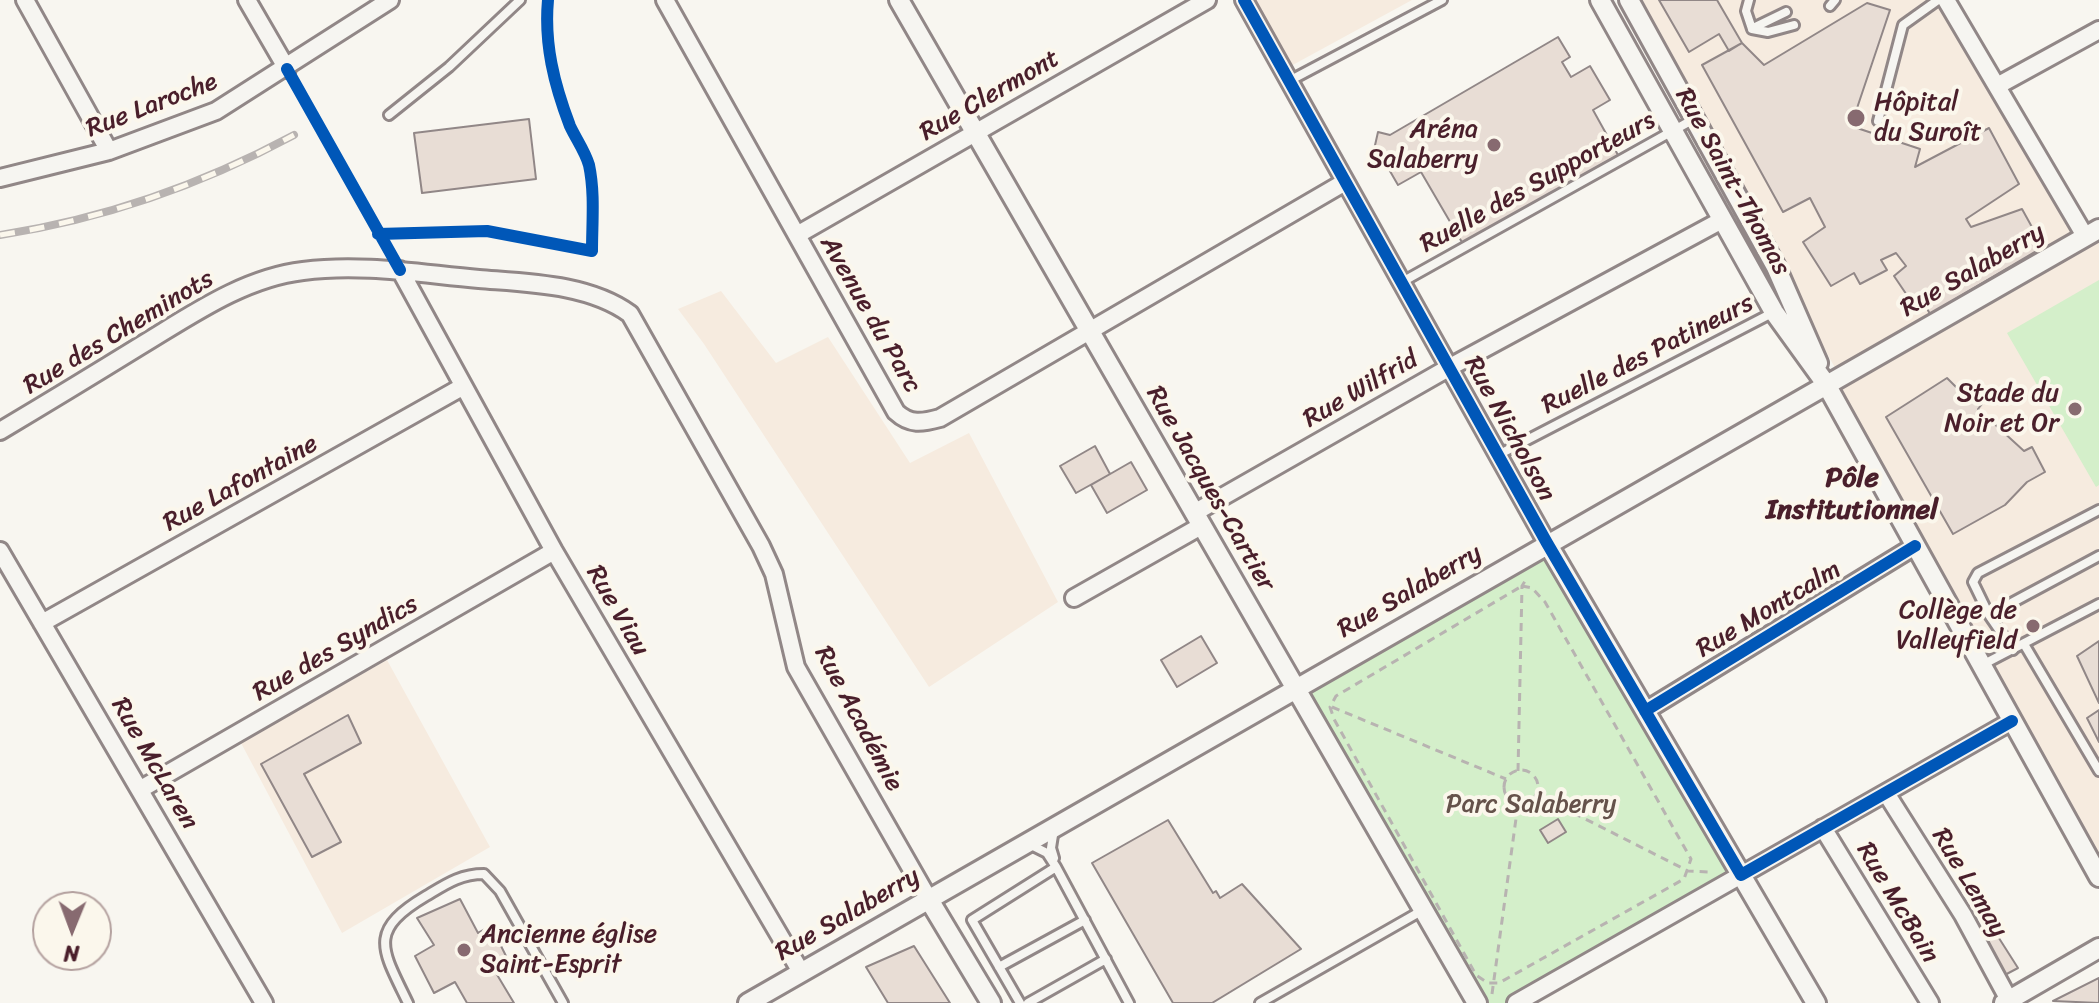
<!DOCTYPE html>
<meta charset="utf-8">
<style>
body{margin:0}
#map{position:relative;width:2099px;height:1003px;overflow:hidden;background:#f8f6f0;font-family:Sriracha,sans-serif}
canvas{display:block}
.north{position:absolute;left:32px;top:891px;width:80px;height:80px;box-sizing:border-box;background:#fbf7ec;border:2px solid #b4a19f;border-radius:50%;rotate:181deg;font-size:22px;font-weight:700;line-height:32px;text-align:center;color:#4a1f2b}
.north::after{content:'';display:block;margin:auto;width:28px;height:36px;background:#876a70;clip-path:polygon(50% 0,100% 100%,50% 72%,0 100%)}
</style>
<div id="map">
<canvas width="2099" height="1003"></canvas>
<div class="north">N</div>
</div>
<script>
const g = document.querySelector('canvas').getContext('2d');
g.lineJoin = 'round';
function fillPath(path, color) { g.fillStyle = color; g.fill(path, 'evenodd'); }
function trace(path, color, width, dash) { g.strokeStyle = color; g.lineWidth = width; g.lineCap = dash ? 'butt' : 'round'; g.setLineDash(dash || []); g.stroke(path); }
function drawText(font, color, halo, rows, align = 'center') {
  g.font = font + ' Sriracha,sans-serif'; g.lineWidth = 8; g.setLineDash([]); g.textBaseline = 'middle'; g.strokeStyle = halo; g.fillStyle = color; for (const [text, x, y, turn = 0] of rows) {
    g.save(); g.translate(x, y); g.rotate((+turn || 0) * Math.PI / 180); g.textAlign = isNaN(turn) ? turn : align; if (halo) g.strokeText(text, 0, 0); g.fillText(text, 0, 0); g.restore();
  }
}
fillPath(new Path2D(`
 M1252 0H1412L1289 67Z
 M1632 0H1945L2085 236 1839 375Z
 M2099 235V866L1833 386Z
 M721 291 776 363 828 337 910 463 969 433 1058 602 929 687 704 344 678 309Z
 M387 660 490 847 342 933 241 743Z`), '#f6ebdf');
fillPath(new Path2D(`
 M2099 280V485L2096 487 2007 333Z
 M1547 543 1741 875 1516 1003H1477L1293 687Z`), '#d4efca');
const building = new Path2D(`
 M1659 0H1717L1742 43 1729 51 1719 34 1689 52Z
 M1867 3 1890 10 1851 126 1920 149 1915 167 1989 128 2019 184 1966 219 1971 227 2022 209 2043 247 1930 314 1925 305 1917 310 1894 276 1906 266 1896 253 1881 260 1887 270 1860 284 1854 273 1831 286 1803 242 1825 227 1810 198 1783 212 1702 65 1742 43 1764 65Z
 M1558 37 1570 57 1562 62 1571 77 1590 66 1610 100 1593 110 1618 155 1463 244 1421 172 1398 185 1387 166 1371 163 1378 132 1390 135Z
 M529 119 536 179 422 193 414 133Z
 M1947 378 1962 393 1966 389 1982 404 1978 409 2024 451 2032 447 2045 472 2027 482 2005 505 1953 534 1886 417Z
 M1095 446 1110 474 1076 493 1060 466Z
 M1131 462 1147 490 1107 513 1091 485Z
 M1201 636 1217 663 1177 687 1161 660Z
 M2099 641V703L2077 656Z
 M2099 710V742L2087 718Z
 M348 715 361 743 304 774 341 842 312 857 261 764Z
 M1558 819 1566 832 1548 843 1540 830Z
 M1168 820 1213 893 1216 891 1220 898 1242 884 1301 949 1212 1003H1173L1092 863Z
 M460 899 478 933 491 926 506 956 490 963 514 1003H467L455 982 434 993 415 956 434 945 417 918Z
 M1997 935 2018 968 2001 977 1981 946Z
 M914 946 950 1003H888L866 967Z
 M2099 978V1003L2053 1001Z`);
fillPath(building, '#e8ddd5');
trace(building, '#918787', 2);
const service = new Path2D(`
 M1749 0 1746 11 1752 29
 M1830 6 1835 0
 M1753 28 1786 12
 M1752 29 1768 32 1794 25
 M1289 81 1442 0
 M389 115 449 67 520 0
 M1878 121 1903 25 1938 0
 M1402 282 1694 119
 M1498 455 1774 312
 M1989 615 1973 582 1978 573 2099 510
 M2024 644 2099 771
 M2013 650 1989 615 2099 556
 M1982 665 2099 604
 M1029 844 1047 853 1056 867 1129 1003
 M1054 858 1051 848 1054 829
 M999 967 1085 920
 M408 1003C382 949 367 931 426 896 446 884 460 874 484 874L500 891 563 1003
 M1020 1003 972 920 1056 867
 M1028 1003 1106 959
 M1260 1003 1423 910`);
const minor = new Path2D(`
 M25 0 109 151
 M247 0 287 69
 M665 0 896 412C910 425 922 423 940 418L1345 182
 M1244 0 1547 543
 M1946 0 2085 236
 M1997 86 2099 30
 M0 178 109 151 216 111 390 0
 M797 235 1207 0
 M400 270 554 551 801 972
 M0 431C47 403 93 375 140 346 190 316 243 278 303 271 362 263 421 274 479 279 528 283 589 284 630 314L761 546 774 574 796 667 928 898
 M1194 513 1450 367 1722 220
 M0 551 264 1003
 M1074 598 1201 526
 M42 623 462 387
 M1645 711 1915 546
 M141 789 554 551
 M1886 793 1963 915 2009 1000
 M1823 828 1930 1003
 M1516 1003 2012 721`);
const tertiary = new Path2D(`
 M899 0 1477 1003
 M1600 0 1774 312 1826 384 2099 877
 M1629 0 1776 267 1818 363
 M1547 543 1816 1003
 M928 898 991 1003
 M748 1003 2099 229
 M2004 1003 2099 948`);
trace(service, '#918787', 14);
trace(minor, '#918787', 22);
trace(tertiary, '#918787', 24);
trace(new Path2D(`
 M1522 586 1532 588 1545 602 1691 859 1684 879 1499 983H1488L1476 975 1334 719 1330 707 1336 696Z
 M1332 707 1506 779
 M1504 787a17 17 0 1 1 34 0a17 17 0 1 1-34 0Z
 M1518 771 1522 586 1527 578
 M1536 794 1688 871 1710 872
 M1492 994 1518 804`), '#b8b3b1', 3, [8, 6]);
trace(service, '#f6f5f1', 8);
trace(minor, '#f6f5f1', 16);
trace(tertiary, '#f6f5f1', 18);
const rail = new Path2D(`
 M0 235C104 219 201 185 294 135`);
trace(rail, '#b8b3b1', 8);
trace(rail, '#fbf7ec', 5, [15]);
trace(new Path2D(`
 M1244 0 1547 543 1741 875 2012 721
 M287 69 400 270
 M378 234 487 231 592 251C592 223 595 193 589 165 585 151 576 139 570 126 554 84 544 44 548 0
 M1645 711 1915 546`), '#0057b8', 12);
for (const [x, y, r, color] of [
 [1856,118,10,"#876a70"],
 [1494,145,8,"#876a70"],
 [2075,409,8,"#876a70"],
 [2033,626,8,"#876a70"],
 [464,950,8,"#876a70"]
]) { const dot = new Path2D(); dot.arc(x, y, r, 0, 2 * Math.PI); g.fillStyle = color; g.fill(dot); trace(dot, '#fbf7ec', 3); }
drawText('26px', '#4a1f2b', '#fbf7ec', [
 ["Rue Clermont",990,96,-30],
 ["Rue Laroche",152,106,-21],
 ["Rue Saint-Thomas",1732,182,61],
 ["Ruelle des Supporteurs",1538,183,-29],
 ["Rue Salaberry",1973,271,-30],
 ["Avenue du Parc",870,315,60],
 ["Rue des Cheminots",119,333,-31],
 ["Ruelle des Patineurs",1648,355,-27],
 ["Rue Wilfrid",1361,390,-30],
 ["Rue Nicholson",1509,429,61],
 ["Rue Lafontaine",241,484,-29],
 ["Rue Jacques-Cartier",1210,489,60],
 ["Rue Salaberry",1410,592,-30],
 ["Rue Montcalm",1769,610,-31],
 ["Rue Viau",617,611,60],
 ["Rue des Syndics",336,649,-30],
 ["Rue Académie",858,719,62],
 ["Rue McLaren",154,764,60],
 ["Rue Lemay",1969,883,59],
 ["Rue McBain",1897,903,59],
 ["Rue Salaberry",848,915,-30]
]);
drawText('26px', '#4a1f2b', '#fbf7ec', [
 ["Hôpital",1874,103,"left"],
 ["du Suroît",1874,133,"left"],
 ["Aréna",1478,130],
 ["Salaberry",1478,160],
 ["Stade du",2059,394],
 ["Noir et Or",2059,424],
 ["Collège de",2017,611],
 ["Valleyfield",2017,641],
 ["Ancienne église",480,935,"left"],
 ["Saint-Esprit",480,965,"left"]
], 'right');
drawText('26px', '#65524b', '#fbf7ec', [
 ["Parc Salaberry",1531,805]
]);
drawText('bold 28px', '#4a1f2b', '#fbf7ec', [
 ["Pôle",1852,479],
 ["Institutionnel",1852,511]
]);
</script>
